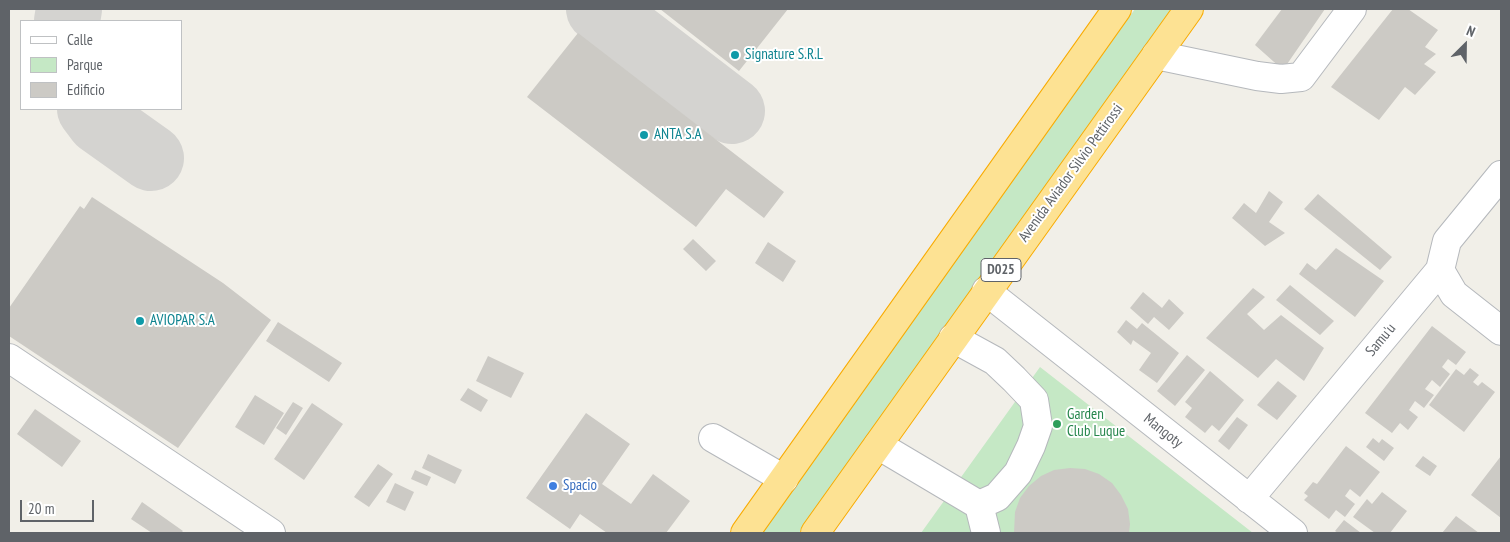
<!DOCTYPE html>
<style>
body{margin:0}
#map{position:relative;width:1510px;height:542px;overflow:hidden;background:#f1efe8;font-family:"PT Sans Narrow",sans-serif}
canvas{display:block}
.frame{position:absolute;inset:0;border:10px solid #5f6368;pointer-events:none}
.legend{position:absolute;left:20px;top:20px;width:162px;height:90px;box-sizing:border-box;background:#fff;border:1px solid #bfc1c3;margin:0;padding:6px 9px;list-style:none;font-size:15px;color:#5f6368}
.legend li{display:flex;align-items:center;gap:10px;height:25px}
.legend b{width:25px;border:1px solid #bfc1c3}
.north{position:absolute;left:1440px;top:20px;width:50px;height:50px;-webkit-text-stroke:4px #fff;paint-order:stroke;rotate:23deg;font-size:14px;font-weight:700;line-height:20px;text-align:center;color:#5f6368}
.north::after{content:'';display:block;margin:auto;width:18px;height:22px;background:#5f6368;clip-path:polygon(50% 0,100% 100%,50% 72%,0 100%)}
.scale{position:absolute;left:20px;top:500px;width:74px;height:22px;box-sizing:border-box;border:2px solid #5f6368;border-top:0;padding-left:6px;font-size:15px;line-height:18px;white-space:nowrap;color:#5f6368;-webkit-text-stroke:4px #fff;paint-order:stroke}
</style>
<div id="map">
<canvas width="1510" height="542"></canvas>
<div class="frame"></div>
<ul class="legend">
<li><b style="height:6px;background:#fff"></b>Calle</li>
<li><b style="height:14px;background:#c5e8c5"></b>Parque</li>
<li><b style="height:14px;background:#cccac5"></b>Edificio</li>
</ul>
<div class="north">N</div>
<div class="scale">20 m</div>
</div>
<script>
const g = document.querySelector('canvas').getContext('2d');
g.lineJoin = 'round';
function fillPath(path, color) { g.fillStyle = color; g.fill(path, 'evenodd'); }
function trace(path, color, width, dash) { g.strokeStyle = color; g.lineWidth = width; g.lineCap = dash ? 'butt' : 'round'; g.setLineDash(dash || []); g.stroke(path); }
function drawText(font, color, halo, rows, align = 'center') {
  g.font = font + ' "PT Sans Narrow",sans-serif'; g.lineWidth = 4; g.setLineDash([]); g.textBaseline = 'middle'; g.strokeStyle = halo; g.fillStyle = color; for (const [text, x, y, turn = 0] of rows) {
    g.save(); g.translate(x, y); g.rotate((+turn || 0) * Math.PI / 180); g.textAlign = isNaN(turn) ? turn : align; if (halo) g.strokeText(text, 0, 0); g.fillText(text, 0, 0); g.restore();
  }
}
fillPath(new Path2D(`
 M1135 9H1171L799 533H762Z
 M1040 367 1253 533H921Z`), '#c5e8c5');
trace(new Path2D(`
 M599 9 732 111
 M67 21 69 9
 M90 109 99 121 151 158`), '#d4d3d0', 66);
fillPath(new Path2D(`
 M660 9H788L739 71Z
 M1282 9H1325L1283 70 1255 45Z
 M1393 9H1408L1438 30 1425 47 1436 54 1424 64 1436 72 1415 95 1405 87 1379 120 1331 87Z
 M578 33 784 192 764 218 726 189 696 227 527 97Z
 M1269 191 1283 202 1269 222 1285 233 1265 246 1232 218 1244 203 1256 213Z
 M1318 194 1392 257 1380 270 1304 209Z
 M92 197 223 283 271 320 178 448 9 336V308L80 206 84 209Z
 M693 239 716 261 706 271 683 249Z
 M768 242 796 261 783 282 755 263Z
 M1336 248 1384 281 1355 317 1299 274 1307 263 1316 270Z
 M1290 285 1334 321 1320 335 1276 300Z
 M1253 288 1265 297 1247 314 1264 330 1281 315 1324 348 1304 381 1276 359 1258 378 1206 338Z
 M1143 292 1162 308 1169 299 1184 313 1169 330 1154 317 1148 324 1130 308Z
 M1126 320 1137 329 1142 323 1179 353 1157 383 1139 370 1151 353 1133 340 1131 345 1117 332Z
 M278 322 342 363 329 382 266 341Z
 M1432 326 1466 352 1456 365 1448 359 1442 367 1450 374 1440 387 1432 380 1425 389 1434 395 1424 408 1415 401 1409 410 1418 417 1408 430 1400 423 1392 433 1365 413Z
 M1187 355 1205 370 1175 406 1157 391Z
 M488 356 524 373 511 398 476 381Z
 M1470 368 1479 375 1473 382 1478 386 1482 382 1495 392 1464 432 1429 405 1456 369 1464 375Z
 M1210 371 1244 400 1219 431 1212 425 1205 433 1185 417 1192 408 1185 402Z
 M1278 381 1297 396 1277 420 1257 405Z
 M468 388 488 400 481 412 460 400Z
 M255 395 284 413 264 445 235 427Z
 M293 402 303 408 286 435 276 428Z
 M312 403 343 424 304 480 274 459Z
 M35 409 81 441 62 467 17 434Z
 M586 413 630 444 602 484 631 504 653 474 690 501 666 533H607L580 514 570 529 526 498Z
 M1237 417 1248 425 1229 450 1218 441Z
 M1373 438 1379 443 1382 439 1394 448 1384 461 1366 447Z
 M1346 446 1380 472 1360 497 1350 489 1345 496 1355 504 1345 517 1336 510 1329 519 1304 500 1308 496 1304 493 1313 482 1317 484Z
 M428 454 462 470 455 484 422 468Z
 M1423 456 1437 466 1430 476 1415 466Z
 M1501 456V518L1471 495Z
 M378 464 393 474 369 507 354 497Z
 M1070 468 1085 469 1099 474 1112 483 1121 495 1128 509 1130 524 1129 533H1014L1015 512 1020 498 1029 486 1041 476 1054 470Z
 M415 470 431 477 427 486 411 479Z
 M395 483 414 492 405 511 386 502Z
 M1382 492 1407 511 1390 533H1375L1353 517 1367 499 1372 504Z
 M142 502 183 531 181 533H152L131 519Z
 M1456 516 1479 533H1442Z
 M1344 520 1361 533H1338L1335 531Z`), '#cccac5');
const minor = new Path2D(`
 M1156 55 1257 76 1281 79 1301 77 1352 9
 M1440 270 1454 294 1501 331
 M986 291 1293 533
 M9 358 271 533
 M713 438 784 479
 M878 445 979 505 997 497 1018 473 1031 446 1038 426 1034 400 1014 379 995 361 953 338
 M1249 499 1440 270 1447 241 1501 175
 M979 505 986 533`);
const highway = new Path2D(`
 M745 533 1117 9
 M815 533 1189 9`);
trace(minor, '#b5b8bc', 30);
trace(highway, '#f9ab00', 30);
trace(minor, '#fff', 28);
trace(highway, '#fde293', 28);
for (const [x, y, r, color] of [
 [735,55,5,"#0f9aa8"],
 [644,135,5,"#0f9aa8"],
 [140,321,5,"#0f9aa8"],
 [1057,424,5,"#2e9e5b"],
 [553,486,5,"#3f7fe0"]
]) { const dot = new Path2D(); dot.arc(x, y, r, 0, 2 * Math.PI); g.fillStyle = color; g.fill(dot); trace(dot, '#fff', 2); }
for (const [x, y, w] of [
 [1001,270,40]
]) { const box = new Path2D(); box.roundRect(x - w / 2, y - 11.5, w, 23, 4); g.fillStyle = '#fff'; g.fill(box); trace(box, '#5f6368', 1); }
drawText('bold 14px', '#5f6368', null, [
 ["D025",1001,270]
]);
drawText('15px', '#0d838f', '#fff', [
 ["Signature S.R.L",745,55],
 ["ANTA S.A",654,135],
 ["AVIOPAR S.A",150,321]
], 'left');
drawText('15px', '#5f6368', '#fff', [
 ["Avenida Aviador Silvio Pettirossi",1071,173,-54],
 ["Samu'u",1381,340,-50],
 ["Mangoty",1163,431,38]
]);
drawText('15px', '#27864d', '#fff', [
 ["Garden",1067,415],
 ["Club Luque",1067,432]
], 'left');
drawText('15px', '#366cbe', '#fff', [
 ["Spacio",563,486]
], 'left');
</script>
